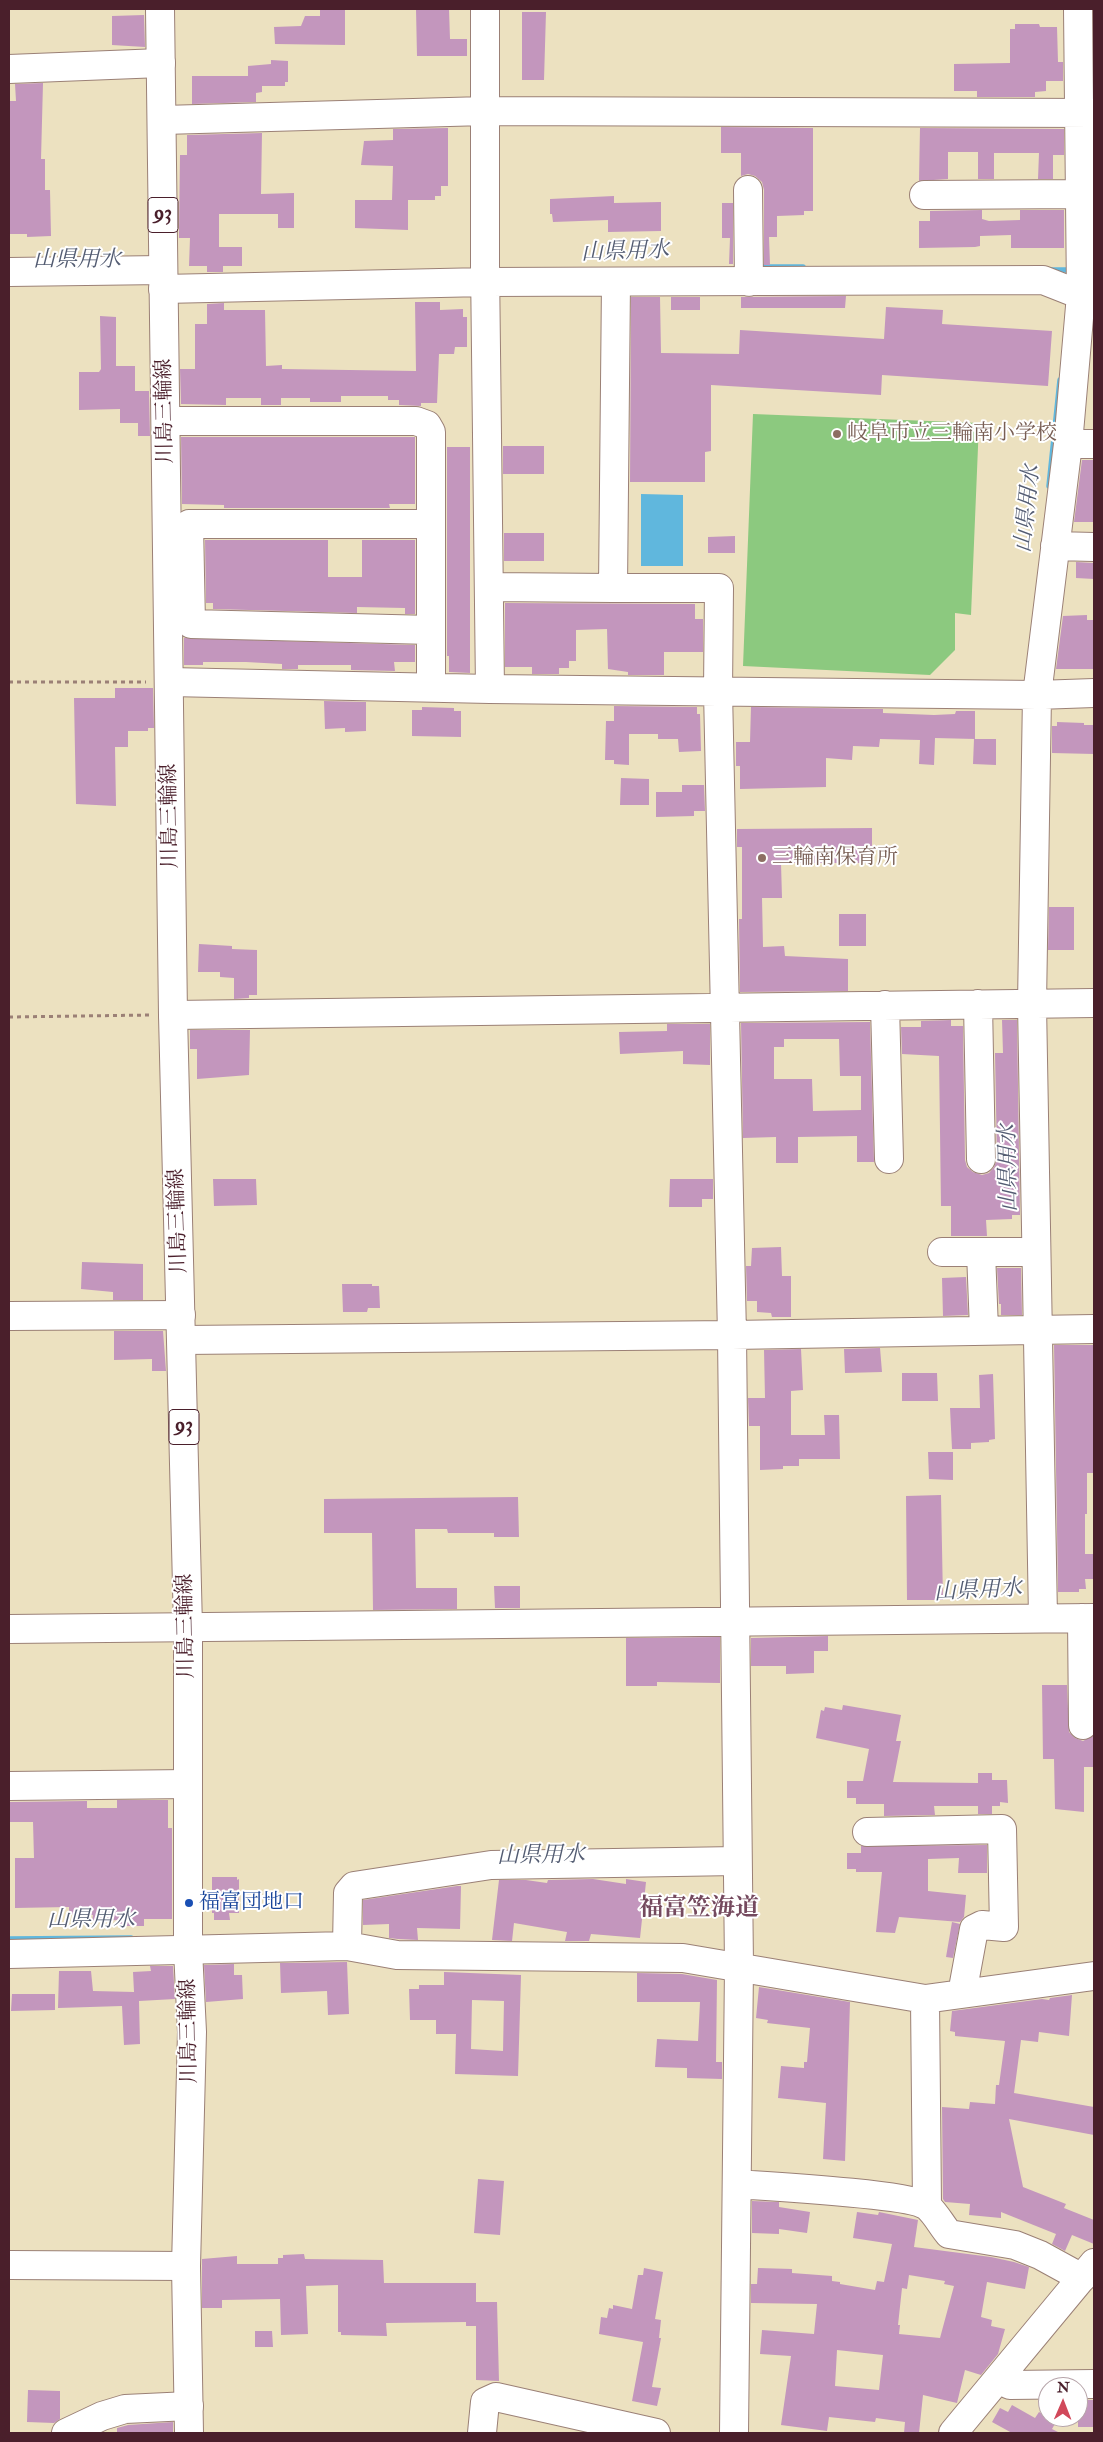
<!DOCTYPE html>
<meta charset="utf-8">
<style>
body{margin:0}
#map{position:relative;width:1103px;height:2442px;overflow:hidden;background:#ece1c0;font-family:"IM FELL Double Pica",serif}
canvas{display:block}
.frame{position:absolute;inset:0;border:10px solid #4a1f2b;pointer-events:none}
.north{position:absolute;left:1038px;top:2377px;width:50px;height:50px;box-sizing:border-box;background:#fff;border:1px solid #b7a5aa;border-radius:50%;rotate:1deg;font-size:14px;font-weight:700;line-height:20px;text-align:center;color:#4a1f2b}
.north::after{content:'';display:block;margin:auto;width:18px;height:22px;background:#d1495b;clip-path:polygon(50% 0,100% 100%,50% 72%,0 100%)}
</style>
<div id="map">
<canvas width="1103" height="2442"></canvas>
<div class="frame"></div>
<div class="north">N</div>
</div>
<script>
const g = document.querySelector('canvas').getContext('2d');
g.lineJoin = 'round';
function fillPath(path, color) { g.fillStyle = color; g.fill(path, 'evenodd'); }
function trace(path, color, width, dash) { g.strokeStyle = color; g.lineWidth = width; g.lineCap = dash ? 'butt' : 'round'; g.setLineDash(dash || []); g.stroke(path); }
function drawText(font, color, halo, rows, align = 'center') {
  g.font = font + ' "IM FELL Double Pica","Noto Serif JP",serif'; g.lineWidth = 4; g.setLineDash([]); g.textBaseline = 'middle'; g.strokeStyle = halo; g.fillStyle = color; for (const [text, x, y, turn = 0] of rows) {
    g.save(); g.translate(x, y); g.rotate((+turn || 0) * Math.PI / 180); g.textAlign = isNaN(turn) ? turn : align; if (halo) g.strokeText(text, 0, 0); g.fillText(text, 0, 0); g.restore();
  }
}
fillPath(new Path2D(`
 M753 414 979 423 971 615 955 613V650L930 675 743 666Z`), '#8cc97f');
fillPath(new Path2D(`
 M641 494 683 495V566H641Z`), '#60b7dd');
trace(new Path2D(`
 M757 267H803
 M1050 270H1070
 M1049 486 1060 380
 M9 1939 131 1938`), '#60b7dd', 5.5);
fillPath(new Path2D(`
 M320 9H345V45L275 44 274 27 301 26 305 16H320Z
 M416 9H449L450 39H467V56H417Z
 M522 12H546L544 80H522Z
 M144 15 145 47 112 45V16Z
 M1015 24H1039L1040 27H1057L1058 62H1063V81H1046V91L1035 92V97H977V91H954V64L1010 63V29H1015Z
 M271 60 288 61V82H285V86H262V92L256 93V102L192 104V76H248V66L271 64Z
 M43 83 41 159H45V190H50L51 236 27 237V234H9V101H16L15 84Z
 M721 127 813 128V211H804V215L777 216V237H769L770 265H764V190L762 182 755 176 748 174 741 176V153H721Z
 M448 128V186H441V196H435V200H408V230L355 228V200H392L393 166 361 165 364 141 393 140V129Z
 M920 128 1064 129V155H1053V179H1038L1039 153H994V179H978V152H948V179L919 181Z
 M262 133 261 194 294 193V228H278V214H219V247H242V266H223V272H207V266H189L190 238H179V233L180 155H187V135Z
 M614 196V203L661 202V231L608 232V220L553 222 552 214H550V199Z
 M722 203H733V264H729L730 238H722Z
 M982 210V219L989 221 1020 220V210H1064V248H1011V235L980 236V246L975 247 919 248V221H930V211Z
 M846 296 845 308H741V297Z
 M631 297H660L661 353 739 354 740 330 884 339 886 307 943 310 942 324 1052 331 1048 386 882 375 881 395 711 385V451L705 452V482H630Z
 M671 297H700V310H671Z
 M415 302H440V310L463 309V317H467V347H455L454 354H439L437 403H421V406L399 405V400H388V396H341V402H310V398H281V405H261V398H226V405L181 404 180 369H195V324H207V304L224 303V310H265L266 366 282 365V369L416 371Z
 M100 316 116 317V366H135V391H149L150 436H138V423H120V409L79 410V372H99L101 369Z
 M181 437H415V504H389L390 508H224V505L182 504Z
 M503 446H544V474H503Z
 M447 447H470V673L449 672V656H447Z
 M1082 460H1094V522H1074Z
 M504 533H544V561H504Z
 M735 536V553H708V537Z
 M205 540H328V577H362V540H415V614H405V608L357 607V613L213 609V603H206Z
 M1076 562 1094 563V579L1076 578Z
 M505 603 695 604V619H703V652H664V675H628V672L608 669 607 629 576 630V661H569V668H559V674H532V667H505Z
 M1087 615V620H1094V669H1056L1063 616Z
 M184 638 415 645V662H394L395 671 351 670V665H298V669H282V664L246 662H203V665H184Z
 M115 688H153L154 728H148V731H128V747H115L116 806 76 804 74 698H115Z
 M324 701 366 702V731L345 732V728L325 729Z
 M614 706 697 707V714H700L701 751 679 752 678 739H658V734H629V765L614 764V760H605L606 721H614Z
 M422 707 454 708V711H461V737L412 736V710H422Z
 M751 707 883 709V713L934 715 955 714 956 711H975V739L935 738 934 765 919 764 920 740 880 739 879 747 853 746 852 760 826 758V787L740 789V766H736V742H750Z
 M1057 722 1084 723V725H1094V754L1052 753V726H1057Z
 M974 739H996V765L973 764Z
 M621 778 649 779V805H620Z
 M682 785H704L705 811H694V816L656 817V792H682Z
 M872 828V863H781L782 898H762L763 947 784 946 785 956 848 959V991L740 992 739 919H742V847H737V829Z
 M1049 907H1074V950H1048Z
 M839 914H866V946H839Z
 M199 944 232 946V949L257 950V995H249V998L234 999V978L220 977V972H198Z
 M951 1020V1026H963L965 1160 967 1167 973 1172 982 1175 989 1173 994 1167 997 1159 995 1053H1003L1002 1020H1017L1020 1215H1012V1219L986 1220 987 1236H951V1206H941L939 1056 902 1054 901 1027H921V1021Z
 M870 1022 874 1162H857V1136L798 1137V1163H776V1137L743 1138 741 1023ZM784 1039H839L840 1076H861V1110L813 1111 812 1079H774V1047H784Z
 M667 1024H710V1065L683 1064V1051L620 1054 619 1032 667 1031Z
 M190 1030H250L249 1075 197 1079V1049H190Z
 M213 1179H256L257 1205 214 1206Z
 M670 1179H713V1199H702V1207H669Z
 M781 1247 782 1276H791V1317H772L771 1313 757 1312V1301H747L746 1266H751L752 1248Z
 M82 1262 143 1264V1300H113V1292L81 1289Z
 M997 1268H1021L1022 1315H1001V1304H999Z
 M966 1277 968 1315 943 1316 942 1278Z
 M342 1284H372V1286H379L380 1308H368L367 1312H343Z
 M114 1331H163L166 1371H152V1359L114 1360Z
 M1054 1345H1094V1473H1087V1514H1085V1554H1094V1579H1085L1086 1589H1079V1592H1058Z
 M880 1348 882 1372 845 1373 844 1349Z
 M801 1349 803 1390 791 1391V1435H825L824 1415H839L840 1459H799V1466H783V1469L760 1470V1426H749L748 1398H765L764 1350Z
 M902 1373H937L938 1401H902Z
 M993 1374 995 1439 989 1440V1442L971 1443V1449H952L950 1408H980L979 1375Z
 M928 1452H953V1480L929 1479Z
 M941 1495 943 1600H907L906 1496Z
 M518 1497 519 1537H494V1533H448L447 1529H415L416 1588H457V1609L373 1610 372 1533H324V1499Z
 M494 1586H520V1608H495Z
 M828 1636V1651H814V1673L786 1674V1666H751V1638Z
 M720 1637V1683L657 1682V1686H626V1638Z
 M1042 1685H1067L1069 1732 1075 1738 1083 1741 1094 1735V1767H1084V1812L1055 1809 1054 1759H1043Z
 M843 1705 901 1715 896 1741H901L893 1782 978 1783V1773H992V1780H1007L1008 1803 1000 1802V1806H992V1814H978V1806H934L935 1815 884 1816V1804H856V1798H847V1781H863L869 1749 816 1738 821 1710 824 1711 825 1707 842 1710Z
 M117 1800H168V1828H172V1919H144V1926H120V1920L92 1921 93 1915 69 1914V1907L15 1908V1858H34L33 1822H9V1802L87 1801V1808H117Z
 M987 1845V1873H958L959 1858 928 1859V1891L966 1895 964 1917 960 1922 899 1917 895 1933 876 1932 882 1872H856V1869H847V1853H861V1846Z
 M212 1877H237V1880L239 1879V1913H229L230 1920H214V1913H212Z
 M593 1879 626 1884V1879L646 1882 640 1938 591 1934 589 1941H565L567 1932 514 1923 512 1941 492 1940 499 1880H526L547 1883 548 1880Z
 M457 1886H461L460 1929 417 1928 418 1940 398 1939 389 1938V1924L363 1925V1900Z
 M952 1922 960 1924 953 1958 946 1957Z
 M347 1962 349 2014 328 2015 327 1991 281 1993 280 1963Z
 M234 1964V1975H242L243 1999 206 2002 204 1965Z
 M150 1966H173L175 1999 139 2001 140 2044 124 2045 122 2006 58 2008 59 1971H91L93 1991 134 1992 133 1972 151 1971Z
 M444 1972 521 1975 518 2076 455 2074 456 2034H436V2020H410L409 1989H419V1985H444ZM472 2000 504 2001 503 2051 471 2049Z
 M637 1973 682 1974 717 1980 716 2062H722V2079L687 2078V2068L655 2067 657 2039 698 2041 700 2002H637Z
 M759 1987 850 2002 845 2161 823 2159 826 2103 778 2098 781 2066 804 2068V2062H807L810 2028 767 2023 768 2020 756 2018Z
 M12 1994H55V2010L11 2011Z
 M1072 1995 1069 2036 1039 2032 1038 2042 1021 2040 1014 2093 1094 2107V2135L1009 2119 1023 2187 1066 2204 1064 2208 1094 2220V2244L1072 2235 1065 2251 1052 2244 1056 2234 1001 2212V2218L969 2215 970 2204 945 2202 943 2199 942 2107 969 2109 970 2102 995 2104 996 2085H999L1005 2041 955 2036V2032L950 2031 952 2011 1042 1999 1049 2000 1050 1998Z
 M478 2179 504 2181 500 2235 474 2233Z
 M752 2201 779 2202V2207L810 2212 807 2233 779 2229V2234L752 2233Z
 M857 2212 878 2215 879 2212 918 2220 914 2247 991 2257 1014 2262 1029 2267 1025 2289 987 2282 981 2317 992 2320 991 2326 1005 2329 998 2354 981 2375 965 2370 957 2403 923 2395 919 2433H904L905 2422 876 2418 875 2422 829 2417 827 2431 781 2425 791 2356 760 2354 762 2330 814 2334 817 2304 751 2303V2284H757L758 2268 792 2269V2273L832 2276V2281L840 2282V2284L875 2290 877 2281 884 2282 892 2244 853 2238ZM909 2275 945 2281 944 2284 954 2286 940 2338 899 2334 900 2325H898L902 2288 907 2289ZM837 2350 883 2355 879 2390 835 2386Z
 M304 2254 305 2259 383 2260 384 2283H476V2302H497L499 2381 476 2380V2326H466V2322L386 2323 387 2336 341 2335V2332H338V2285L306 2286 308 2334 281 2335 280 2299 222 2300V2308H202V2259L237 2256V2264H278V2258H283V2255Z
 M644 2268 663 2272 655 2319 661 2320 659 2338H661L652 2387 661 2388 657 2406 632 2401 643 2342 599 2334 601 2317 607 2318 609 2308 613 2309V2305L632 2309 638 2275H643Z
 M255 2331H272L273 2347H255Z
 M28 2390 60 2391V2419L54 2423 27 2422Z
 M1078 2400H1094V2427H1078Z
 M1012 2405 1035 2418 1039 2412 1056 2422 1052 2429 1060 2433H1012L992 2422 1000 2408 1008 2412Z
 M173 2422V2433H117V2428L128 2425Z`), '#c396bd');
const minor = new Path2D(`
 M485 9V266L490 689
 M9 69 161 63
 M163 120 485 111 1094 113
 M748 190 749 282
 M924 195 1080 194
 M9 272 163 270
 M616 282 613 588H719L718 691 732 1335 739 1966 734 2433
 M163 289 486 282 1043 280 1081 295 1094 292
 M166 421H416L427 425 431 432V687
 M1068 444H1094
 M1055 546 1094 547
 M489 587 613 588
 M431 630 191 624 189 524H431
 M170 682 490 689 1037 695 1094 693
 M978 1004 981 1159
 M885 1005 889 1159
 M173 1015 1094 1003
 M942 1252H1021
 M981 1252 984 1330
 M9 1316 181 1315
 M182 1340 732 1335 1094 1329
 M1043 1618 1032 1004 1037 695 1068 444 1081 295 1078 9
 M1082 1618 1083 1725
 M9 1629 1094 1618
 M9 1786 188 1784
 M867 1832 1002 1829 1004 1927 982 1925 974 1929 962 1994
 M347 1946 348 1893 354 1886 491 1865 737 1861
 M9 1954 347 1946 397 1955 683 1958 925 1999 1094 1976
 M925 1999 927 2206
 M737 2184C765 2186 913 2194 928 2207 936 2214 942 2226 949 2234L1015 2245 1040 2255 1082 2278
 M9 2265 186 2266
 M999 2379 1010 2385 1094 2384
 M66 2433 102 2416 125 2409 189 2406
 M482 2433 485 2402 496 2397 656 2433
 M953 2433 1094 2263`);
const major = new Path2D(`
 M160 9 173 1015 188 1627V1950L192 2032 186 2266 189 2433`);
trace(minor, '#9b8076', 30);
trace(major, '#9b8076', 30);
trace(new Path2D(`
 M9 682H146
 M9 1017 150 1015`), '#9b8076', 3, [4, 4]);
trace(minor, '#fff', 28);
trace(major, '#fff', 28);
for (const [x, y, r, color] of [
 [837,434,5,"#8d6e63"],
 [762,858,5,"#8d6e63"],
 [189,1903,5,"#1a4fb4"]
]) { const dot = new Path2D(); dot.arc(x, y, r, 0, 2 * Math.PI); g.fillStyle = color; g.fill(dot); trace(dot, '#fff', 2); }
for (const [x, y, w] of [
 [163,215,30],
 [184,1427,30]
]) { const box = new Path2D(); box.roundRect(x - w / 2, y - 17.5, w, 35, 4); g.fillStyle = '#fff'; g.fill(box); trace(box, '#4a1f2b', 1); }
drawText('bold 20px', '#4a1f2b', null, [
 ["93",163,215],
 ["93",184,1427]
]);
drawText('21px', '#4a1f2b', '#fff', [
 ["川島三輪線",166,411,-91],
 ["川島三輪線",171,816,-91],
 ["川島三輪線",179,1221,-92],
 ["川島三輪線",187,1626,-91],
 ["川島三輪線",190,2031,-91]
]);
drawText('21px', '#785e54', '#fff', [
 ["岐阜市立三輪南小学校",847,434],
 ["三輪南保育所",772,858]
], 'left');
drawText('21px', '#164399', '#fff', [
 ["福富団地口",199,1903]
], 'left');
drawText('italic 22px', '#535c72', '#fff', [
 ["山県用水",625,253,-2],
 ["山県用水",77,261],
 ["山県用水",1029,509,-84],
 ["山県用水",1010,1168,-91],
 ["山県用水",978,1592,-3],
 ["山県用水",541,1857,-1],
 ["山県用水",91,1921]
]);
drawText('bold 24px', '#74495e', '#fff', [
 ["福富笠海道",699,1910]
]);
</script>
